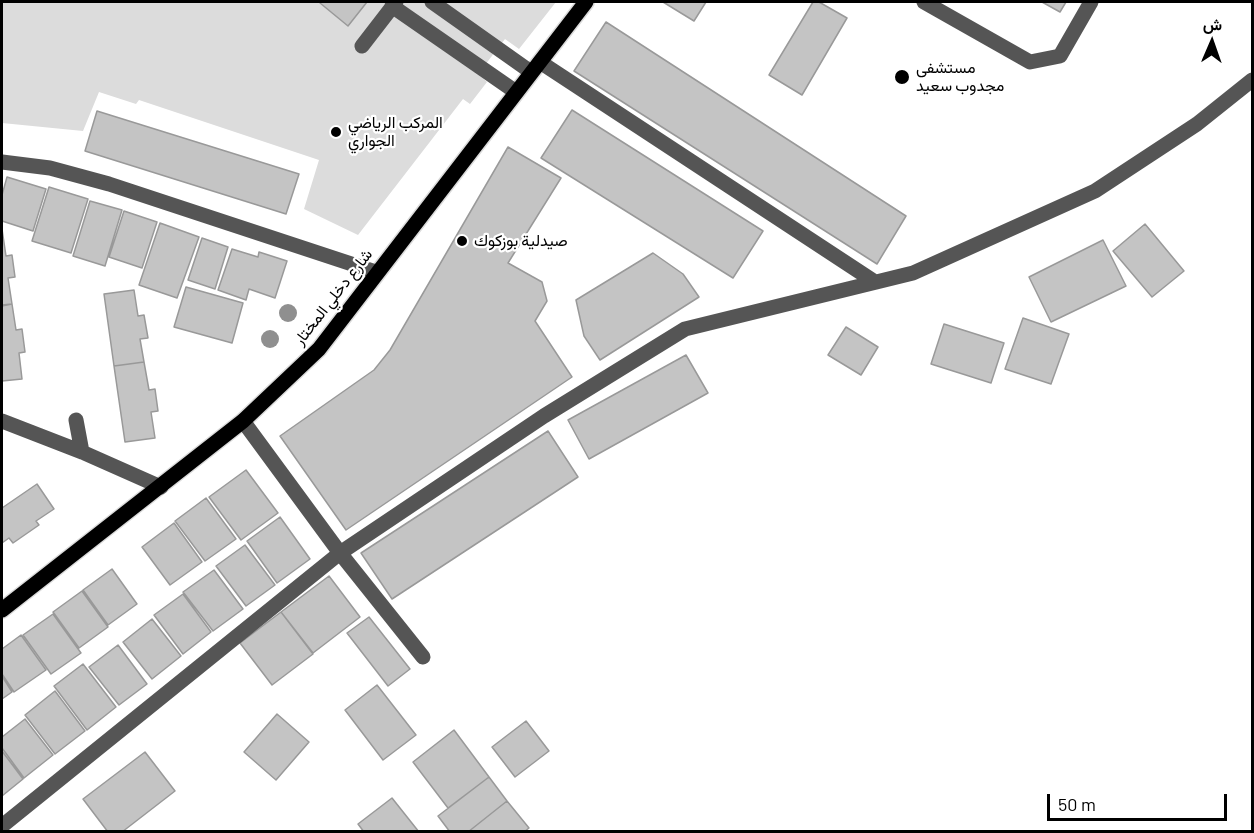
<!DOCTYPE html>
<meta charset="utf-8">
<style>
body{margin:0}
#map{position:relative;width:1254px;height:833px;overflow:hidden;background:#fff;font-family:Barlow,Vazirmatn,sans-serif}
canvas{display:block}
.frame{position:absolute;inset:0;border:3px solid #000;pointer-events:none}
.north{position:absolute;left:1182px;top:12px;width:60px;height:60px;-webkit-text-stroke:4px #fff;paint-order:stroke;rotate:2deg;font-size:16px;font-weight:700;line-height:24px;text-align:center;color:#000}
.north::after{content:'';display:block;margin:auto;width:21px;height:27px;background:#000;clip-path:polygon(50% 0,100% 100%,50% 72%,0 100%)}
.scale{position:absolute;left:1047px;top:794px;width:180px;height:27px;box-sizing:border-box;border:3px solid #000;border-top:0;padding-left:8px;font-size:18px;line-height:21px;white-space:nowrap;color:#000;-webkit-text-stroke:4px #fff;paint-order:stroke}
</style>
<div id="map">
<canvas width="1254" height="833"></canvas>
<div class="frame"></div>
<div class="north">ش</div>
<div class="scale">50 m</div>
</div>
<script>
const g = document.querySelector('canvas').getContext('2d');
g.lineJoin = 'round';
function fillPath(path, color) { g.fillStyle = color; g.fill(path, 'evenodd'); }
function trace(path, color, width, dash) { g.strokeStyle = color; g.lineWidth = width; g.lineCap = dash ? 'butt' : 'round'; g.setLineDash(dash || []); g.stroke(path); }
function drawText(font, color, halo, rows, align = 'center') {
  g.font = font + ' Barlow,Vazirmatn,sans-serif'; g.lineWidth = 4.5; g.setLineDash([]); g.textBaseline = 'middle'; g.strokeStyle = halo; g.fillStyle = color; for (const [text, x, y, turn = 0] of rows) {
    g.save(); g.translate(x, y); g.rotate((+turn || 0) * Math.PI / 180); g.textAlign = isNaN(turn) ? turn : align; if (halo) g.strokeText(text, 0, 0); g.fillText(text, 0, 0); g.restore();
  }
}
fillPath(new Path2D(`
 M2 2H556L519 49 505 39 478 74 487 82 470 104 463 99 358 235 304 209 319 160 139 100 136 104 99 92 83 131 2 123Z`), '#dcdcdc');
const building = new Path2D(`
 M322 2H367L348 26 320 3Z
 M663 2H706L694 21Z
 M813 2H819L847 18 802 95 769 75Z
 M1042 2H1066L1060 12Z
 M606 22 906 216 877 264 574 71Z
 M572 110 763 231 733 278 541 158Z
 M97 111 299 174 286 214 85 151Z
 M508 147 561 178 508 263 542 282 547 301 535 321 572 377 346 530 280 436 374 370 390 350Z
 M7 177 46 189 33 231 2 221V195Z
 M49 187 88 199 71 253 32 241Z
 M90 201 122 210 105 266 73 256Z
 M124 211 157 222 142 268 109 257Z
 M160 223 199 237 177 298 139 285Z
 M1145 224 1184 271 1152 297 1113 251Z
 M2 229 6 256 12 255 15 277 8 278 12 304 2 305Z
 M202 238 228 247 215 289 188 280Z
 M1103 240 1126 286 1051 322 1029 277Z
 M232 249 258 257 259 252 287 261 275 298 249 289 246 300 218 290Z
 M653 253 683 274 699 297 600 360 584 336 576 300Z
 M186 287 243 303 232 343 174 327Z
 M134 290 138 316 144 315 148 338 140 339 144 362 114 366 104 294Z
 M12 304 16 330 22 329 25 352 19 353 22 379 2 381V306Z
 M1023 318 1069 334 1051 384 1005 369Z
 M944 324 1004 343 991 383 931 364Z
 M846 327 878 347 861 375 828 355Z
 M686 355 708 393 589 459 568 420Z
 M144 362 149 390 155 389 158 411 151 412 155 438 125 442 114 366Z
 M548 431 578 477 392 599 361 553Z
 M246 470 278 513 241 540 209 497Z
 M37 484 54 509 36 521 39 525 13 543 9 538 2 543V508Z
 M206 498 236 539 205 561 175 521Z
 M280 517 310 559 277 583 247 541Z
 M174 523 202 562 170 585 142 547Z
 M245 545 275 585 246 606 216 566Z
 M112 569 137 604 108 625 83 590Z
 M214 570 243 609 213 631 183 592Z
 M329 576 360 617 313 653 281 612Z
 M82 591 108 627 79 648 53 612Z
 M183 594 211 632 183 654 154 615Z
 M281 612 313 654 272 685 240 643Z
 M53 614 81 653 51 674 23 635Z
 M369 617 410 669 388 686 347 633Z
 M152 619 181 656 152 679 123 642Z
 M21 635 46 670 14 692 2 674V649Z
 M118 645 147 684 119 705 89 667Z
 M83 664 116 707 87 730 54 686Z
 M2 676 12 692 2 699Z
 M377 685 416 735 383 760 345 710Z
 M55 691 85 731 55 754 25 715Z
 M277 714 309 742 276 780 244 752Z
 M25 719 53 755 24 778 2 748V737Z
 M526 721 549 751 515 777 492 747Z
 M454 730 489 777 448 808 413 762Z
 M2 751 23 779 2 796Z
 M145 752 175 791 122 832H108L83 799Z
 M489 777 507 801 468 832H450L438 816Z
 M392 798 419 832H364L358 824Z
 M507 801 529 828 524 832H468Z`);
fillPath(building, '#c4c4c4');
trace(building, '#999', 1.5);
const major = new Path2D(`
 M2 610 243 421 319 349 586 2`);
trace(major, '#dbdbdb', 18);
trace(new Path2D(`
 M432 2 531 72
 M924 2 1030 62 1060 56 1091 2
 M392 6 516 92
 M362 46 396 2
 M540 62 875 282
 M2 162 50 168 109 184 376 272
 M76 420 82 452
 M2 421 82 452 161 487
 M243 421 340 553 423 657
 M2 826 340 553 544 416 685 329 913 273 1095 191 1197 124 1252 80`), '#555', 15);
trace(major, '#000', 15);
g.fillStyle = '#8f8f8f';
for (const [x, y] of [
 [288,313],
 [270,339]
]) { g.beginPath(); g.arc(x, y, 9, 0, 2 * Math.PI); g.fill(); }
for (const [x, y, r, color] of [
 [902,77,8,"#000"],
 [336,132,6,"#000"],
 [462,241,6,"#000"]
]) { const dot = new Path2D(); dot.arc(x, y, r, 0, 2 * Math.PI); g.fillStyle = color; g.fill(dot); trace(dot, '#fff', 2); }
drawText('16px', '#000', '#fff', [
 ["مستشفى",916,68],
 ["مجدوب سعيد",916,86],
 ["المركب الرياضي",348,123],
 ["الجواري",348,141],
 ["صيدلية بوزكوك",474,241]
], 'left');
drawText('16px', '#000', '#fff', [
 ["شارع دخلي المختار",333,297,-52]
]);
</script>
